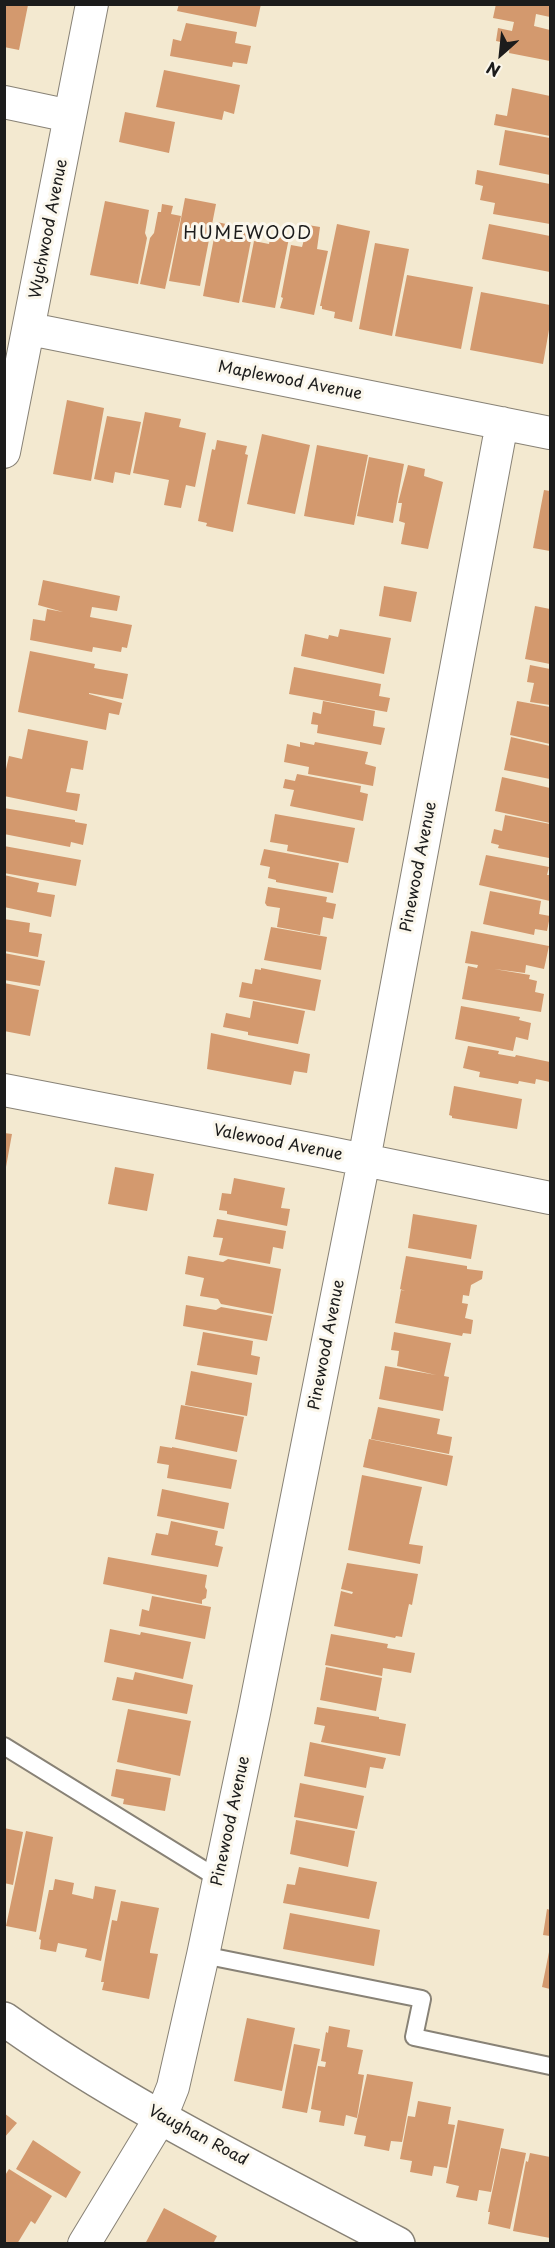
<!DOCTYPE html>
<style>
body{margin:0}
#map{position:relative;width:555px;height:2248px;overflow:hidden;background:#f3e9d0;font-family:"Playpen Sans",sans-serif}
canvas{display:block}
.frame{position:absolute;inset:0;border:6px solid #1c1c1c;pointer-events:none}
.north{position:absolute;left:471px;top:24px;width:60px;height:60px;-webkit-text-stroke:4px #fbf7ec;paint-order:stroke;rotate:207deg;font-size:16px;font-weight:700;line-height:24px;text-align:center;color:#1c1c1c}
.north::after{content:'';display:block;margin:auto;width:21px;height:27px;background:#1c1c1c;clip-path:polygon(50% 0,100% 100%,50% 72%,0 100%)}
</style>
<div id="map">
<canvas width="555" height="2248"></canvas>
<div class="frame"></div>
<div class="north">N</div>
</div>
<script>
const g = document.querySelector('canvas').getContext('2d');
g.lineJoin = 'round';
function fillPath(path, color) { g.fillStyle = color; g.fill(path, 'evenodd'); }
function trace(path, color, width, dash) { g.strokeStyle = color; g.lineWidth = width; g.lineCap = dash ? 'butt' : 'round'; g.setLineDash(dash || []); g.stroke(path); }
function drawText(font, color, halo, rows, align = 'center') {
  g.font = font + ' "Playpen Sans",sans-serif'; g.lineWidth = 6; g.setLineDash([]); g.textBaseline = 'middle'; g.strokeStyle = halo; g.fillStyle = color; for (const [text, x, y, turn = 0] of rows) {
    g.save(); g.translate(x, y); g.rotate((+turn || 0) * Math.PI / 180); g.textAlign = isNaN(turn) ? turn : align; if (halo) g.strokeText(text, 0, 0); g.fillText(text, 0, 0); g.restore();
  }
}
fillPath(new Path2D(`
 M179 4H261L256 27 177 11Z
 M496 4H550V17L536 14 534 26 550 30V61L509 53 510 44 496 41 498 28 512 31 514 22 493 18Z
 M4 5H28L19 50 4 47Z
 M186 23 237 32 235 43 251 46 247 64 233 62 232 67 170 56 173 39 181 41Z
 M164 70 240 85 234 114 224 111 222 120 156 107Z
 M512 88 550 96V136L494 125 496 114 507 116Z
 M125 112 175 122 169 153 119 142Z
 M505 130 550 138V175L499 165Z
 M477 170 550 184V224L493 214 495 203 480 200 483 186 475 184Z
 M185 198 216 204 200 286 169 281Z
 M105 201 149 210 145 233 147 238 138 284 90 275Z
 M162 204 173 206 171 214 181 216 165 289 140 284 150 238 154 233 158 212H161Z
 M217 222 253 230 239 303 203 296Z
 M337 224 370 231 352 322 334 318 335 312 322 309V306H320Z
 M489 224 550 236V272L482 259Z
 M308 225 320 227 317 249 328 251 314 315 280 308 283 298 281 297 291 245 302 247Z
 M271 235 289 238 275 308 242 302 254 241 269 244Z
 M375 243 409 249 392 336 359 329Z
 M407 275 473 287 461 349 395 336Z
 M481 292 550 305V324L543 364 470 350Z
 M67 400 104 408 91 481 53 474Z
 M145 412 181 419 179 427 206 433 195 487 186 485 181 508 164 505 169 480 133 473Z
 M107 416 141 422 130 475 115 472 113 483 94 479Z
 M262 434 310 445 295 514 247 504Z
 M217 440 247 446 245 454 248 455 233 532 206 526 207 523 198 521 212 449 215 450Z
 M317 445 368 455 354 525 304 516Z
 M369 457 404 464 393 523 357 516Z
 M408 465 425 469 424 476 443 482 428 549 401 544 405 523 399 521 402 503H398Z
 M544 490 550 491V551L533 548Z
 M43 580 120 596 117 611 92 607 90 617 132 625 127 648 122 647 121 652 93 647 92 652 30 640 33 619 45 621 47 609 63 612 38 605Z
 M384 586 417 592 411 622 379 616Z
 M535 606 550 609V664L525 659Z
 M340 629 391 638 384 674 301 656 305 634 328 639 329 635 338 637Z
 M30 651 95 664 94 668 128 674 123 699 89 693V694L122 703 119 715 109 713 106 730 18 712Z
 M530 665 550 669V705L530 702 534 683 527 682Z
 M294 667 381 684 379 696 390 698 387 712 289 694Z
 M323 701 375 711 373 726 385 728 381 745 317 733 318 725 311 724 313 712 321 714Z
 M517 701 550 707V744L510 735Z
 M28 729 88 741 83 770 71 768 66 792 80 794 77 811 4 796V778L9 756 22 759Z
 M511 737 550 746V779L504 770Z
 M300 742 314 745 315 742 368 752 365 764 376 767 373 786 308 774 309 767 284 762 287 744 300 747Z
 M297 774 361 786 360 792 368 794 363 821 290 806 294 790 283 788 285 779 295 781Z
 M502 777 550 788V823L495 811Z
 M4 808 75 820V822L87 824 83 845 71 842 70 847 4 834Z
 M275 814 355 828 348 863 287 851 288 845 270 842Z
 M505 815 550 824V855L549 858 498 848 499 845 491 843 494 829 502 831Z
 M4 846 81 860 76 886 4 873Z
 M264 849 339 863 333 893 276 882V880L268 878 270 867 260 865Z
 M486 855 549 867 547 875H550V901L479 885Z
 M4 875 39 883 37 892 55 895 51 917 4 907Z
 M268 887 327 897 326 902 336 904 333 919 323 917 320 935 277 927 280 908 267 906 265 903Z
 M490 891 541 901 539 914 550 916 547 931 535 929 534 935 483 924Z
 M4 919 30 923 29 932 42 934 38 957 4 951Z
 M271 927 327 937 321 970 264 960Z
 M471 931 549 946 544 969 526 965 525 973 494 969 530 975 529 979 537 981 535 992 544 994 541 1012 462 999 468 966 477 968 478 965 465 963Z
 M4 953 45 961 40 986 4 980Z
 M261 968 321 980 315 1011 239 997 242 982 252 984 255 969 261 970Z
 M4 983 39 990 30 1036 4 1031Z
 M253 1001 305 1011 298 1044 248 1035V1032L223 1027 226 1013 250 1018Z
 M461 1006 520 1017 519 1020 531 1023 528 1040 516 1037 513 1051 455 1039Z
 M211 1033 310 1054 307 1073 294 1071 291 1085 207 1069Z
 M468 1046 499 1051 498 1054 515 1057 516 1055 550 1062V1082L536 1079 535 1084 519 1081 518 1084 479 1077 480 1072 463 1068Z
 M454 1086 522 1099 517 1129 452 1118V1116L449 1115Z
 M4 1133 12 1134 6 1167H4Z
 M115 1167 154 1174 147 1211 108 1204Z
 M234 1178 285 1188 281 1208 290 1209 287 1226 227 1214V1211L219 1210 222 1193 231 1194Z
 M413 1214 477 1225 471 1259 408 1248Z
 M217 1219 286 1231 283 1249 273 1247 270 1264 219 1255 223 1238 213 1237Z
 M188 1256 223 1262 228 1259 281 1269 273 1314 221 1304 218 1299 200 1296 204 1278 185 1274Z
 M406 1256 467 1266V1269L483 1271 482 1279 471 1285 469 1296 463 1295 462 1303 468 1304 465 1318 473 1320 471 1334 463 1333 462 1336 395 1323 401 1290 405 1291 400 1289Z
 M186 1305 216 1310 221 1307 272 1316 267 1341 183 1326Z
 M203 1332 253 1341 251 1355 260 1357 257 1375 197 1365Z
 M394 1332 451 1343 444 1376 449 1377 443 1411 379 1399 385 1366 436 1375 397 1366 399 1351 391 1350Z
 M191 1371 252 1383 247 1416 185 1405Z
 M181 1405 244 1417 237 1452 175 1439Z
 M378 1407 440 1419 437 1434 452 1437 449 1454 371 1439Z
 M369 1439 453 1456 447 1486 363 1467Z
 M160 1446 172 1448V1447L237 1460 231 1489 167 1478 169 1465 157 1463Z
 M362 1475 422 1487 409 1544 423 1546 420 1564 348 1550Z
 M162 1489 229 1503 224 1529 157 1516Z
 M171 1521 218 1531 215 1545 223 1547 218 1567 151 1555 156 1533 168 1535Z
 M108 1557 207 1575 205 1587 207 1590 206 1598 202 1600V1604L103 1584Z
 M347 1563 418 1574 412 1605 409 1604 402 1637 396 1636 395 1638 334 1626 341 1591 352 1594 353 1592 341 1589Z
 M152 1596 211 1607 205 1639 139 1626 142 1609 149 1611Z
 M110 1629 140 1635 141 1632 191 1642 183 1679 104 1662Z
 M331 1634 388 1644 387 1648 415 1653 411 1673 383 1668 382 1676 325 1665Z
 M326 1667 382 1678 376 1711 320 1700Z
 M135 1672 193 1685 187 1714 112 1700 117 1677 133 1680Z
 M317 1707 379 1717V1719L406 1724 400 1756 321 1742 325 1726 314 1724Z
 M128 1709 191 1721 180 1776 117 1762Z
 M310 1742 386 1758 383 1769 370 1767 366 1788 304 1776Z
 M116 1769 171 1778 165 1811 123 1804 124 1799 111 1796Z
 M300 1783 364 1796 357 1829 294 1817Z
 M296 1820 355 1831 348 1867 290 1854Z
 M4 1828 23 1832 13 1885 4 1883Z
 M26 1831 53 1837 36 1932 6 1926Z
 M299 1867 377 1882 369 1919 283 1903 287 1884 295 1885Z
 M55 1879 74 1883 72 1894 93 1899 95 1886 116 1890 101 1961 85 1957 87 1949 58 1943 56 1952 40 1949 41 1940 39 1939 49 1890H53Z
 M121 1901 159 1908 150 1951V1953L158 1954 149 1999 102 1990 104 1982H101L112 1920 117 1921Z
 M547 1909 550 1910V1936L543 1935Z
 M290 1913 380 1930 374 1966 283 1949Z
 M549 1952H550V1989L542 1987Z
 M247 2018 295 2028 282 2091 234 2081Z
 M329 2026 350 2030 347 2047 363 2050 358 2074 364 2075 357 2118 346 2115 344 2126 319 2122 321 2111 311 2109 318 2066 325 2067 326 2062 321 2061 326 2032 328 2033Z
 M294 2044 320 2049 307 2113 282 2108Z
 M367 2074 413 2082 402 2142 391 2141 389 2151 364 2146 366 2136 354 2134Z
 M418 2101 451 2107 448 2124 455 2125 447 2168 434 2166 432 2176 410 2172 412 2161 400 2159 408 2116 415 2117Z
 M4 2113 17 2123 4 2138Z
 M458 2120 504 2129 491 2192 479 2190 477 2201 456 2197 459 2186 446 2183Z
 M33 2140 81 2172 66 2198 16 2169Z
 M501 2148 526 2153 510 2229 488 2224 490 2212H488Z
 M530 2153 550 2157V2238L513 2231 526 2161 528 2162Z
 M9 2169 52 2196 35 2224 31 2221 17 2244H4V2177Z
 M164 2208 217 2236 213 2244H145Z`), '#d3996e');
const lane = new Path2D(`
 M4 1746 219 1879
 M203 1955 422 1999 414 2037 550 2066`);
const street = new Path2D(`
 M4 102 70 116
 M30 329 550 433
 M4 452 92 4
 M4 1090 325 1152 550 1198
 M84 2244 161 2117 173 2087 203 1955 254 1713 364 1160 502 423`);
const secondary = new Path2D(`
 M4 2019C127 2107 265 2173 398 2244`);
trace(lane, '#888276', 20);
trace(street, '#888276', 34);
trace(secondary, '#888276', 36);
trace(lane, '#fff', 16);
trace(street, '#fff', 32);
trace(secondary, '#fff', 33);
drawText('16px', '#1c1c1c', '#fbf7ec', [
 ["Wychwood Avenue",49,229,-79],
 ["Maplewood Avenue",290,381,11],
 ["Pinewood Avenue",419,867,-79],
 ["Valewood Avenue",278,1143,11],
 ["Pinewood Avenue",327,1345,-79],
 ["Pinewood Avenue",231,1821,-78],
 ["Vaughan Road",198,2136,28]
]);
g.letterSpacing = '1.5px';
drawText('18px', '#1c1c1c', '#fbf7ec', [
 ["HUMEWOOD",248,234]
]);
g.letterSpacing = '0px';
</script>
